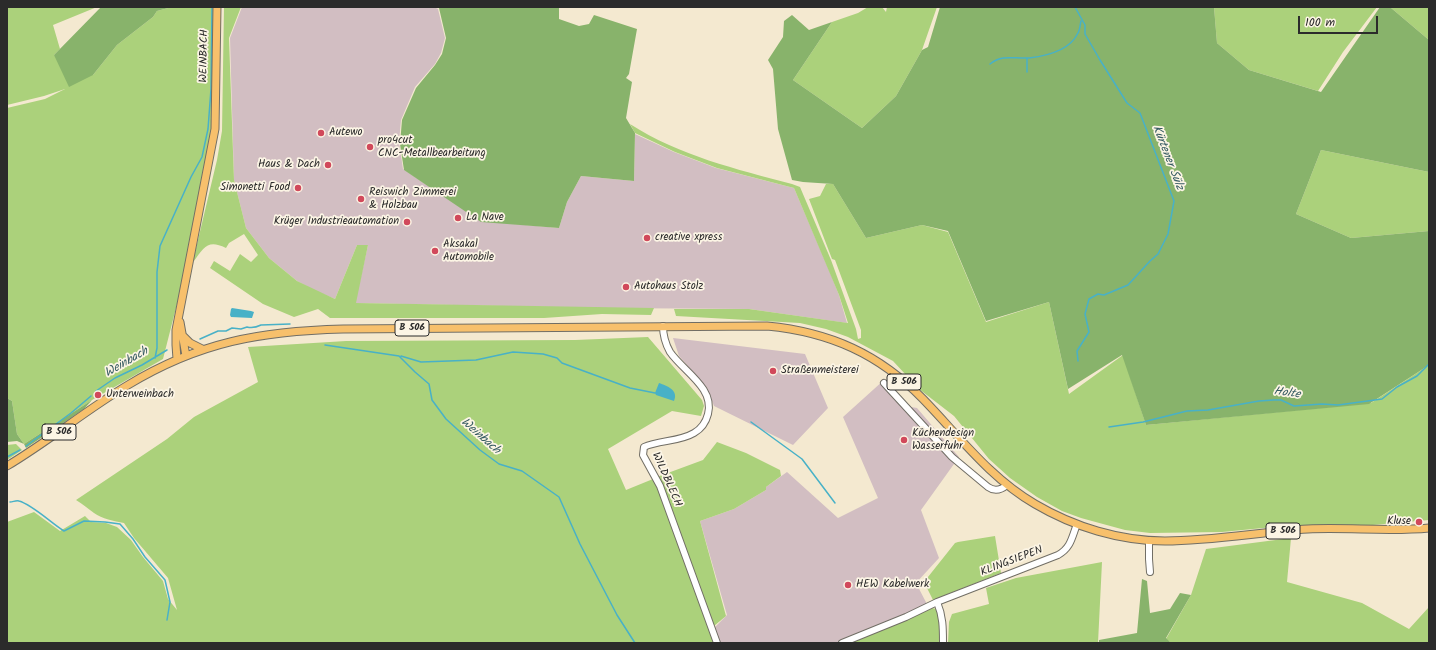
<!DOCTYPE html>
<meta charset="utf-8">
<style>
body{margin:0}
#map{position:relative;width:1436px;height:650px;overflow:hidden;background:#f4e9d0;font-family:Kalam,sans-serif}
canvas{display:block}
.frame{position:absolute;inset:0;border:8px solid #2b2b2b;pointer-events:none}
.scale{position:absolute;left:1298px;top:16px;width:80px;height:18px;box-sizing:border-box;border:2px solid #2b2b2b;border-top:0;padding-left:5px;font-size:12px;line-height:14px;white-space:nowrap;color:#2b2b2b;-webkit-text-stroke:3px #fcf5e5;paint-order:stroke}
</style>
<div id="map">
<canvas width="1436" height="650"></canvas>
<div class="frame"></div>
<div class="scale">100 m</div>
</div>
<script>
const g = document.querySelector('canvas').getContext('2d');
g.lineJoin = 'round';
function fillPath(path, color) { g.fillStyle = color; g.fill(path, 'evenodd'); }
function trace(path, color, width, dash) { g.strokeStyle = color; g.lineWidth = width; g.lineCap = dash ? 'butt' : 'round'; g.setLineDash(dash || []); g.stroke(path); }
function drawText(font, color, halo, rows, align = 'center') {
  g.font = font + ' Kalam,sans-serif'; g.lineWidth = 3.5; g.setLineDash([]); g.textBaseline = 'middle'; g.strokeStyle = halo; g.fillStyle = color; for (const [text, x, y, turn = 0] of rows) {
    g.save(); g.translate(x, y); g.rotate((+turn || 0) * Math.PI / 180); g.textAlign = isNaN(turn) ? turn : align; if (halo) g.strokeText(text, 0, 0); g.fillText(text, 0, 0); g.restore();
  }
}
fillPath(new Path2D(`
 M242 7H434L438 9 445 38 441 53 435 64 415 87 401 120 399 142 403 169 481 221 559 228 567 202 581 176 634 181 635 134 674 152 716 168 794 188 829 270 839 295 847 323 749 309 601 308 355 303 368 245H357L335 299 316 291 297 281 269 258 246 228 234 180 230 38Z
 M673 338 805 354 828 408 793 445 714 406 707 388 679 356Z
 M884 380 911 407 917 408 959 457 921 510 939 558 916 583 929 608 840 643H720L715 627 727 615 700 521 734 509 766 490V487L787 472 838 518 878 498 843 417Z`), '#d2bec2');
fillPath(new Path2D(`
 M7 7H97L53 25 60 49 54 55 93 75 117 45 153 17 157 11 172 7H214L213 128 179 296 163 359 92 400 24 444 17 434 12 401 7 398V108L45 99 65 89 44 96 7 105Z
 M224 7H241L229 38 234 180 246 228 269 258 297 281 335 299 357 245H368L356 303 654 308 651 315 602 314 544 318H330L318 309 294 317 263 304 210 268 214 261 230 271 240 254 251 262 258 255 244 234 229 243 226 248C208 239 204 247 194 261H193L217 160 222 131Z
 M868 7H882L886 12 887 7H937L922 50 896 96 862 128 793 80 832 22 858 13Z
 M1214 7H1377L1343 52 1318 91 1249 70 1217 43Z
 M1390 7H1429V40Z
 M630 124C680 156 736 169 792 184L800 187 831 260 856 329 858 339 861 338V330L835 260 832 259 809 199 820 196 826 184H833L866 238 922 225 948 232 986 322 1049 302 1069 394 1123 355 1146 425 1371 403 1429 365V520L1373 525H1294L1222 532 1150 533 1125 530 1081 518 1062 511 1037 497 1010 478 989 459 954 416 919 389 893 361 848 337 826 329 800 323 676 316 674 309H749L848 323 839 295 794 188 717 168 675 152 635 133Z
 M1321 150 1429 172V231L1351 238 1296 214Z
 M648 337 702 400 704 406 701 416 672 411 608 449 626 490 653 479 660 492 716 643H7V522L34 512 60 531 85 516 91 522 106 523 117 527 131 540 143 557 163 581 168 599 177 610 168 578 134 538 124 523C114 521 102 519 94 513 88 509 83 504 76 500L167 439 194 417 258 382 248 347 346 341 575 340Z
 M717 442 746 453 780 470 781 476 766 487V490L734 509 700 521 726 616 714 626 669 501 657 477 703 460Z
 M16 444 22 450 7 460V445Z
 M995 536 1001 573 933 600 924 582 955 543 958 542Z
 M1291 538 1287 582 1362 603 1409 629 1429 607V643H1171L1166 639 1191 595 1206 549Z
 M1102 562 1098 643H948L949 622 952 614 989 604 986 588 1016 578Z
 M932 608 937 609 941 623 940 643H850Z`), '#abd17b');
fillPath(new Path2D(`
 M101 7H172L157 11 153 17 117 45 93 75 69 87 54 55Z
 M436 7H559V19L579 26 589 24 594 15 637 29 629 74 626 78 632 82 626 118 635 133 634 181 581 176 567 202 559 228 481 222 404 170 400 144 402 120 416 88 435 65 442 54 446 38 439 8Z
 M940 7H1214L1217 43 1249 70 1321 92 1380 7H1390L1429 40V172L1321 150 1296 214 1351 238 1429 231V365L1369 404 1146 425 1122 355 1068 389 1049 302 986 321 948 231 922 225 866 238 833 184 803 182 792 180 778 129 773 69 768 60 783 37 784 21 792 15 809 30 832 22 793 80 862 128 896 96 922 50 928 47Z
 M7 398 12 401 17 434 24 444 92 400 84 409 26 448 24 444 17 441 7 442Z
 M1142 579 1147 581 1150 613 1170 609 1180 593 1191 595 1166 638 1171 643H1099V640L1137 633Z`), '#88b36b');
fillPath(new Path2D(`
 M232 308 251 311 254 312 252 318 231 317 230 315 231 309Z
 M659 383C667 386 679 390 674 401L656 395 655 393Z`), '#48b1c7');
trace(new Path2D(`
 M1075 7 1085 25V34L1100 60 1127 103 1140 113 1174 201 1168 234 1158 254 1150 261 1128 285 1104 295 1098 294 1089 299 1085 314 1089 332 1077 351 1078 361
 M1027 58V72
 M990 64C1003 54 1014 59 1029 58 1046 56 1070 50 1078 33 1080 30 1080 25 1081 21
 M200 339 218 331H226L232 328 241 329 247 327C251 328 257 327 261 325L290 324
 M325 345 399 356 415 372 429 384 432 400 446 419 480 450 499 464 522 471 559 497 580 544 617 615 635 643
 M401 356 421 362 476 360 513 352 543 354 557 358 562 363 630 388 655 393
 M155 358 157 348V272L160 246 191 177 202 157 208 129 211 89 212 7
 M96 391 115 378 142 365 167 350
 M751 422 802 459 835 503
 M1109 427 1143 422 1187 411 1208 410 1259 401 1274 400H1281L1294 406 1322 404 1338 405 1382 399 1397 387 1417 376 1429 364
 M26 446 71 413 91 396
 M7 457 20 450
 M10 502C13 502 16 500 19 501 33 505 51 523 64 531L84 521 105 522 120 524 133 539 145 557 165 580 170 602 167 620`), '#48b1c7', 1.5);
const minor = new Path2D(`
 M663 326C663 336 665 343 670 352 683 371 715 388 708 414 706 422 701 429 694 433 679 442 659 440 644 447L643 455 660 486 717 643
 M884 383 952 457 988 487C995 492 1001 490 1007 485
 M1149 540V559L1150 572
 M937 602C943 616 943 628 943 643
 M842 643 906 617 937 602 1058 555C1071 548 1072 537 1077 524`);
const major = new Path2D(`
 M180 322 186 356
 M182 335 190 343 202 349
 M177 359 176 345V330L215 129 217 7
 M7 466C49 441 86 410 128 385 199 342 261 331 343 329L767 326C830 332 879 354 923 399 959 436 990 478 1035 504 1074 527 1120 541 1165 541 1213 541 1260 532 1308 529 1348 527 1389 532 1429 528`);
trace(minor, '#716e65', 8);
trace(major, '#716e65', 9);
trace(minor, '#fff', 6);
trace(major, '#f7c06c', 7);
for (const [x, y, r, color] of [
 [321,133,4,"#d1495b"],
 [370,147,4,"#d1495b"],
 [328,165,4,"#d1495b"],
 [298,188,4,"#d1495b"],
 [361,199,4,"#d1495b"],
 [458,218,4,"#d1495b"],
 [407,222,4,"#d1495b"],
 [647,238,4,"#d1495b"],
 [435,251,4,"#d1495b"],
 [626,287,4,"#d1495b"],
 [773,371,4,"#d1495b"],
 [98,395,4,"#d1495b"],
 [904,440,4,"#d1495b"],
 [1419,522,4,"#d1495b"],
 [848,585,4,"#d1495b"]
]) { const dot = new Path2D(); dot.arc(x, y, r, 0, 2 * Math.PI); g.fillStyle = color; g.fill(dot); trace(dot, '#fcf5e5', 1.5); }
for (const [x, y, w] of [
 [412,328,34],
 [904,382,34],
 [59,432,34],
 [1283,531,34]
]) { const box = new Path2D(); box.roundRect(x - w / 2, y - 8, w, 16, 3); g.fillStyle = '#fcf5e5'; g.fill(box); trace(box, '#2b2b2b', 1); }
drawText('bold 10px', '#2b2b2b', null, [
 ["B 506",412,328],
 ["B 506",904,382],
 ["B 506",59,432],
 ["B 506",1283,531]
]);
drawText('11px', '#2b2b2b', '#fcf5e5', [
 ["WEINBACH",205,56,-89],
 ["WILDBLECH",666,480,66],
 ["KLINGSIEPEN",1012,562,-21]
]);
drawText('11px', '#2b2b2b', '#fcf5e5', [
 ["Autewo",329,133],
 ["pro4cut",378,141],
 ["CNC-Metallbearbeitung",378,154],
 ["Haus & Dach",320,165,"right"],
 ["Simonetti Food",290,188,"right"],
 ["Reiswich Zimmerei",369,193],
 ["& Holzbau",369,206],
 ["La Nave",466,218],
 ["Krüger Industrieautomation",399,222,"right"],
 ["creative xpress",655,238],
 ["Aksakal",443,245],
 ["Automobile",443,258],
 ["Autohaus Stolz",634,287],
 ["Straßenmeisterei",781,371],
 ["Unterweinbach",106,395],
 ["Küchendesign",912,434],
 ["Wasserfuhr",912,447],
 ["Kluse",1411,522,"right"],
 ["HEW Kabelwerk",856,585]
], 'left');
drawText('italic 12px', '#355a62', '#fcf5e5', [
 ["Kürtener Sülz",1167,158,69],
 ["Weinbach",127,363,-30],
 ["Holte",1287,394,7],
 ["Weinbach",480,437,41]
]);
</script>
